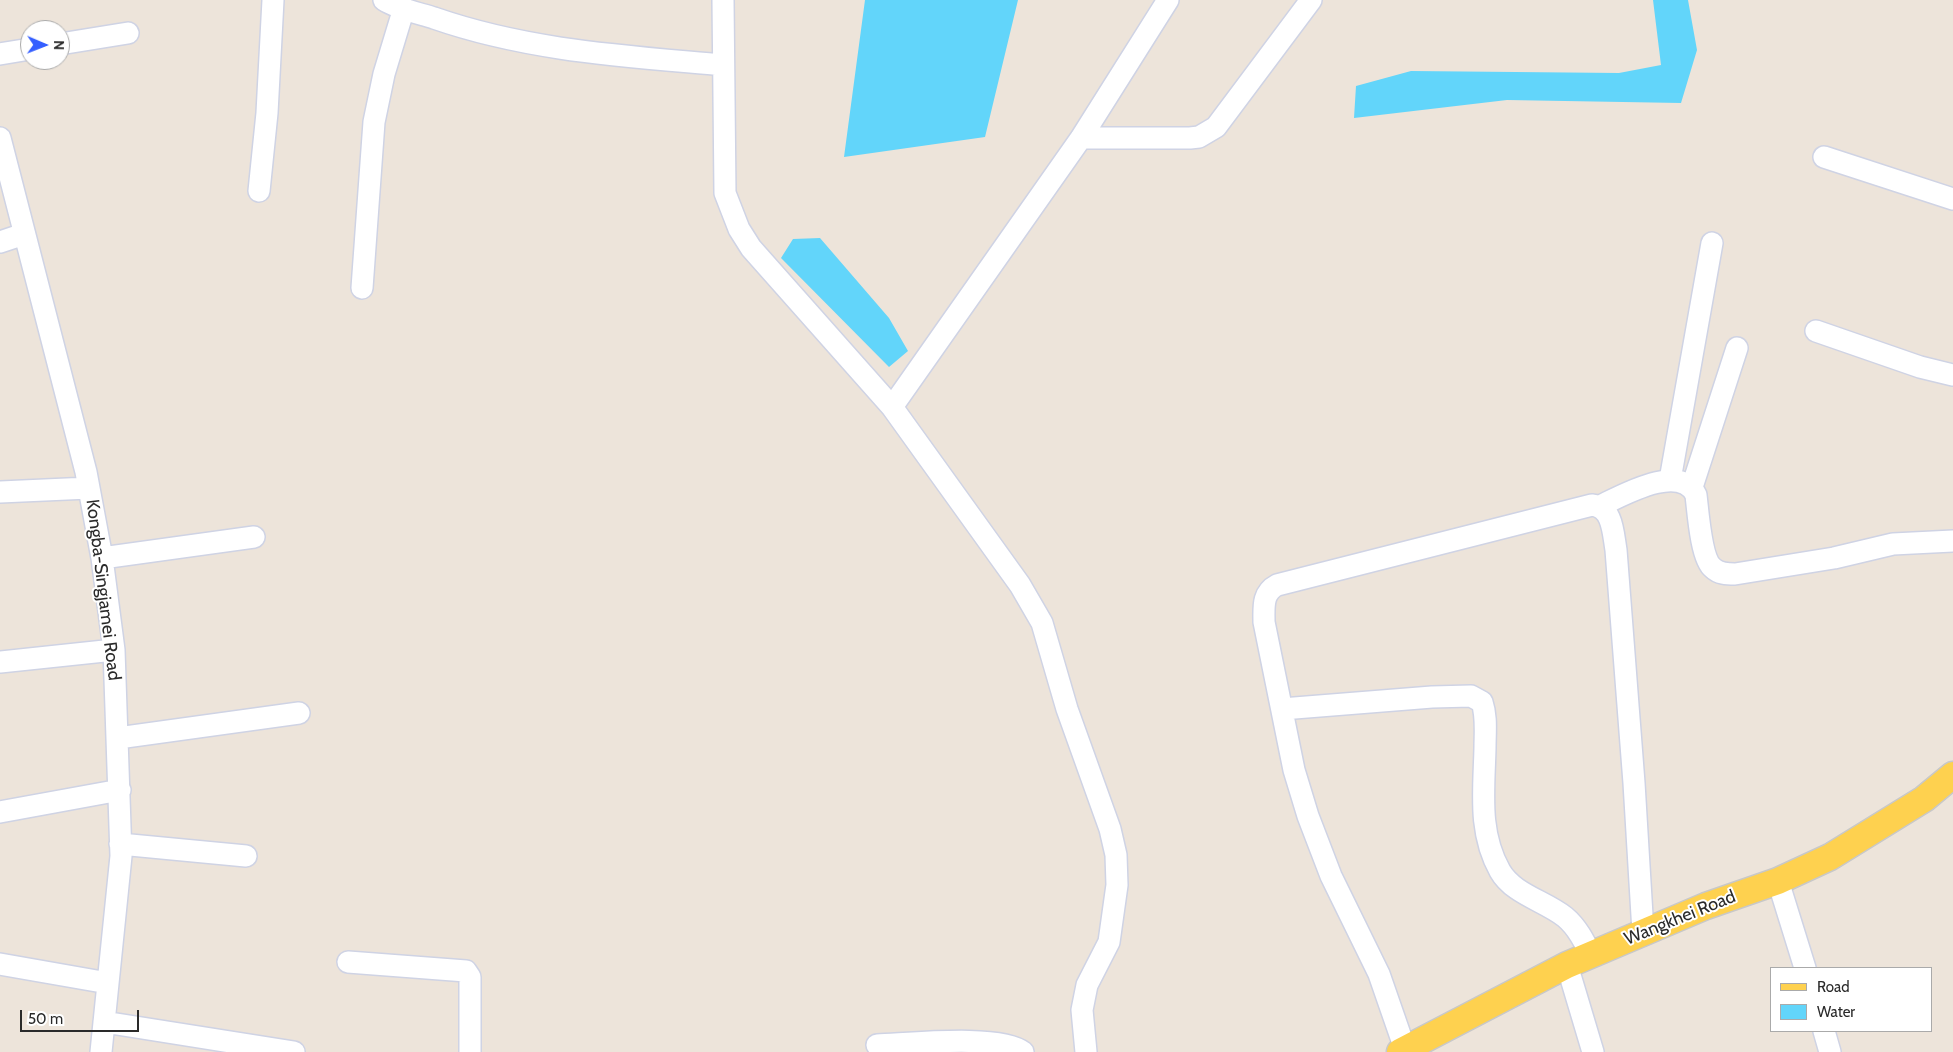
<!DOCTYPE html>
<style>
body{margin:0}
#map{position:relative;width:1953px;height:1052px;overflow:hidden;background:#ede4da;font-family:Cabin,sans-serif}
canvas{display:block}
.legend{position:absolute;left:1770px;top:967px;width:162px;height:65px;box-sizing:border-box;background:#fff;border:1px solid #aaa;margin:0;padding:6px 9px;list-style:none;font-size:15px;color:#2a2a2a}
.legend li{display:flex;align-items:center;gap:10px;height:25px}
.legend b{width:25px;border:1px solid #aaa}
.north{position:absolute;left:20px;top:20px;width:50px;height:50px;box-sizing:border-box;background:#fff;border:1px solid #aaa;border-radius:50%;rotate:91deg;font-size:14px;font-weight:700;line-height:20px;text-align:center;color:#2a2a2a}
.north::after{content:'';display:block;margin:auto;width:18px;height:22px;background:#355fff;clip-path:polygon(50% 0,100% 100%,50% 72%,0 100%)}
.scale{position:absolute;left:20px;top:1010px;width:119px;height:22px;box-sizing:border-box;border:2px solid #2a2a2a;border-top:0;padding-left:6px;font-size:15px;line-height:18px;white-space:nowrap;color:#2a2a2a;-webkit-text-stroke:4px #fff;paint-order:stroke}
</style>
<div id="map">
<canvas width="1953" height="1052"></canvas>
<ul class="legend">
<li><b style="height:6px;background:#fed14f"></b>Road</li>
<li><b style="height:14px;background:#62d5fa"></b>Water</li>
</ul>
<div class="north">N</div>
<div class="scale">50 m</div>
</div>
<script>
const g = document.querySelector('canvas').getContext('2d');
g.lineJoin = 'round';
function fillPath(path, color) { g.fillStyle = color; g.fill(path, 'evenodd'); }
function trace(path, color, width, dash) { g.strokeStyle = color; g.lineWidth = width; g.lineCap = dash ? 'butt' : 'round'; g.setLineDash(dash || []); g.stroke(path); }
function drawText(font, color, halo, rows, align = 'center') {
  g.font = font + ' Cabin,sans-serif'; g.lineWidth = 4; g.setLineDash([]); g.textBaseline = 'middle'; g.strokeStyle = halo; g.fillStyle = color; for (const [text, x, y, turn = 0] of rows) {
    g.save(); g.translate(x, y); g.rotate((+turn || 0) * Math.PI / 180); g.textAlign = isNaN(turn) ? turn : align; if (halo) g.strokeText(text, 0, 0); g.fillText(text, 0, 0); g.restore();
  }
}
fillPath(new Path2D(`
 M865 0H1018L985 137 844 157Z
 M1653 0H1688L1697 50 1681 103 1507 100 1354 118 1356 86 1411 71 1619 73 1661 65Z
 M820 238 889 318 908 351 889 367 781 258 793 239Z`), '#62d5fa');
const minor = new Path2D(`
 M384 0C398 9 418 13 434 18 529 51 625 56 723 65
 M723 0 725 193 739 229 751 248 892 407 1020 585 1042 623 1067 709 1110 829 1116 855 1117 885 1109 942 1087 985 1082 1010 1086 1052
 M60 44 128 33
 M0 54 30 49
 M0 138 86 472 102 558 114 650 121 856 101 1052
 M1081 138H1190L1199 137 1216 127 1311 0
 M1824 157 1953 199
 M259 191 267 113 273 0
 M0 242 24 234
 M362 288 374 122 384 74 404 8
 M1816 331 1920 367 1953 375
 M892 407 1081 138 1168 0
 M1670 480 1712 243
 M1692 487 1737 348
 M0 492 89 488
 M1600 506C1623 495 1681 462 1696 495 1698 511 1701 559 1713 568 1719 574 1727 574 1735 574L1834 558 1893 544 1953 541
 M102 558 254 537
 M0 662 114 650
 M1282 709 1432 697 1471 696 1482 702C1487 717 1485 732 1485 748 1484 791 1478 832 1500 871 1513 894 1545 901 1565 917 1577 927 1584 941 1591 955
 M118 738 299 713
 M0 812 120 790
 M120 844 246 856
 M1778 881 1805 968
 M348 962 466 971 470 977V1052
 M0 964 108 983
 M1567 965 1593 1052
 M104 1022 294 1052
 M1824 1031 1830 1052
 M877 1045C908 1044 1001 1034 1023 1052
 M1405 1049 1379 974 1331 876 1308 816 1294 770 1264 622C1264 607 1262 593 1277 585L1592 505C1613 507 1613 533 1616 550L1634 783 1643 932`);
const major = new Path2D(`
 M1400 1052 1567 965 1706 906 1778 881 1830 857 1924 799 1953 775`);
trace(minor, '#cfd3e4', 24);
trace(major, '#c8c8c8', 29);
trace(minor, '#fff', 21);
trace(major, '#fed14f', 26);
drawText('18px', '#2a2a2a', '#fff', [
 ["Kongba-Singjamei Road",103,590,83],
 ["Wangkhei Road",1680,918,-22]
]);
</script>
